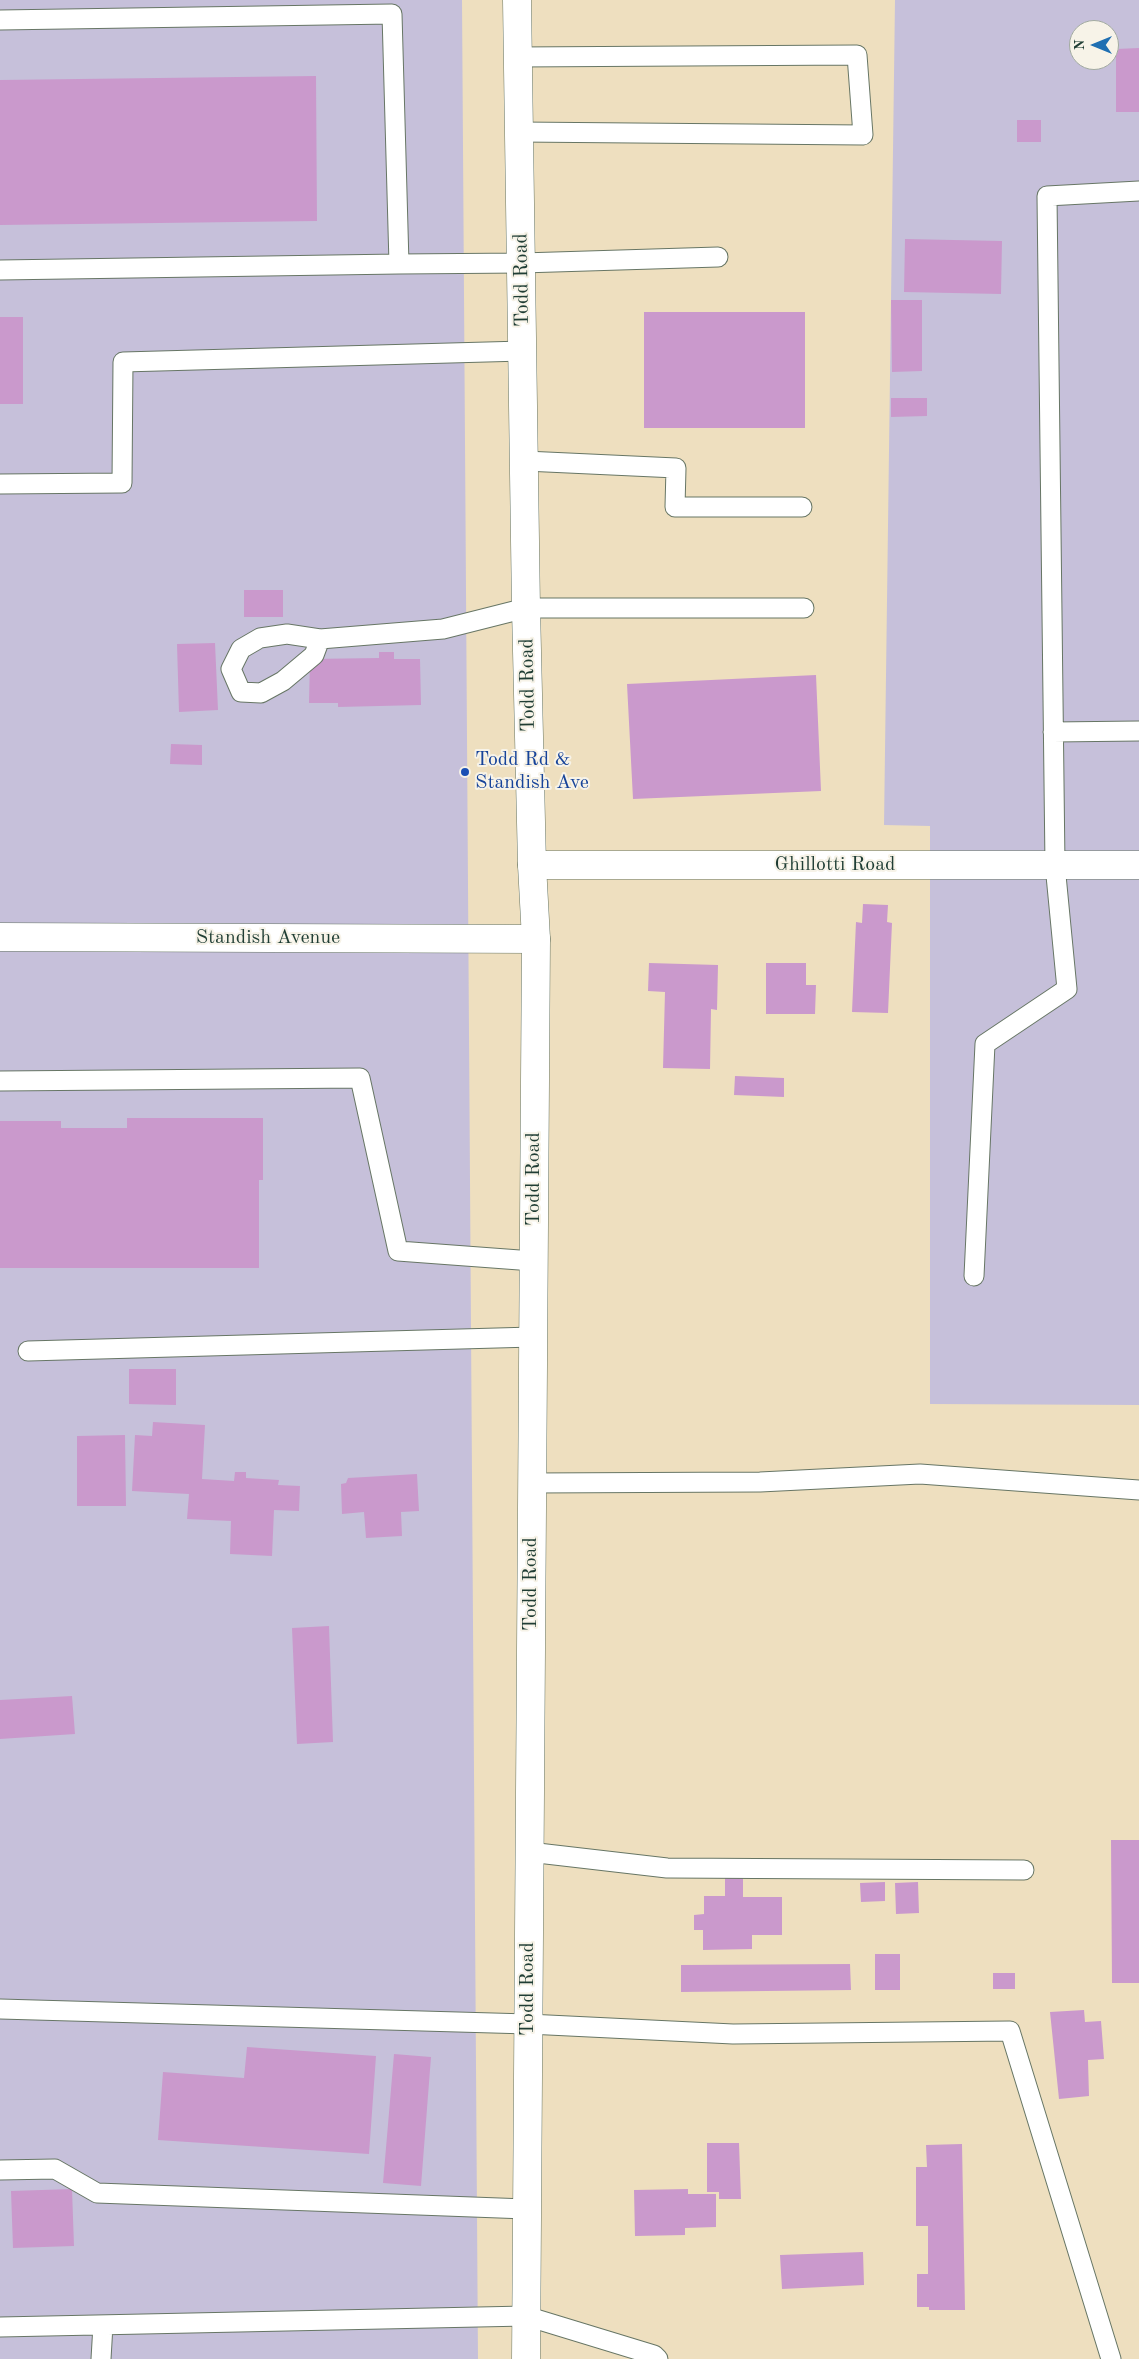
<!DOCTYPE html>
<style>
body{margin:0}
#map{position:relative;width:1139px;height:2359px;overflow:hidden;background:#eedfbf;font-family:"Old Standard TT",serif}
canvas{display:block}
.north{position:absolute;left:1069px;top:20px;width:50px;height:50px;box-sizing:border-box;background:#f7f3e8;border:1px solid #a1aaa0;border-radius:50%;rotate:270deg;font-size:14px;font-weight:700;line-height:20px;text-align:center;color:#1f3d34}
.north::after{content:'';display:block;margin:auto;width:18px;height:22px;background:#1f6fb2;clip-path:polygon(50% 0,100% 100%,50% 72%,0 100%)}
</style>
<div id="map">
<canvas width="1139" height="2359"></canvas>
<div class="north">N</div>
</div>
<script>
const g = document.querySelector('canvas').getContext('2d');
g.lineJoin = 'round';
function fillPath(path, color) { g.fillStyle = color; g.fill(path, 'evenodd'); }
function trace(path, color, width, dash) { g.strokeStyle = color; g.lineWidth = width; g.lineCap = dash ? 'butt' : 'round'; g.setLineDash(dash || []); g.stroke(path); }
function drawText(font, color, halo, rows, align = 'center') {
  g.font = font + ' "Old Standard TT",serif'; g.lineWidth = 4; g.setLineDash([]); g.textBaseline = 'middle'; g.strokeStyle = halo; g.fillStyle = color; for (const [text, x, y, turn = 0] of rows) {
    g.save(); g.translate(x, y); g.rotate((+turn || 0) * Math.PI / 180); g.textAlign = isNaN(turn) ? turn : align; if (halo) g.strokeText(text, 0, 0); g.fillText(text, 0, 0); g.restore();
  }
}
fillPath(new Path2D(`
 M0 0H462L478 2359H0Z
 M895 0H1139V1405L930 1404V826L884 825ZM1079 30H1109V60H1079Z`), '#c6c0da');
fillPath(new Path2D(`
 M1139 48V112H1116V49Z
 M316 76 317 221 0 225V80Z
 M1017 120H1041V142H1017Z
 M905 239 1002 241 1001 294 904 292Z
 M891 300H922V371L892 372Z
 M644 312H805V428H644Z
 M0 317H23V404H0Z
 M891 398H927V416L891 417Z
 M244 590H283V617H244Z
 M215 643 218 710 179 712 177 644Z
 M379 652H394V659H420L421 705 338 707V703H309L310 659 379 658Z
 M816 675 821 791 633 799 627 684Z
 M171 744 202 745V765L170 764Z
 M863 904 888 905 887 922 892 923 888 1013 852 1012 856 922 862 923Z
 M649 963 718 965 717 1010 711 1009 710 1069 663 1068 665 992 648 991Z
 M766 963H806V985H816L815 1014H766Z
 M735 1076 784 1078V1097L734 1095Z
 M127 1118H263V1180H259V1268H0V1121H61V1128H127Z
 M129 1369H176V1405L129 1404Z
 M153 1422 205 1425 202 1479 234 1481 235 1472H246V1478L279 1480 278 1485 300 1486 299 1511 274 1510 272 1556 230 1554 231 1521 187 1519 189 1494 132 1491 135 1435 152 1436Z
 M125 1435 126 1506H77V1436Z
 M417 1474 419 1511 401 1512 402 1536 366 1538 364 1512 342 1514 341 1484 346 1483 348 1478Z
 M329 1626 333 1742 297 1744 292 1628Z
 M72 1696 75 1734 0 1739V1700Z
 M1111 1840H1139V1983H1112Z
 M725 1877H743V1897H782V1935H752V1949L703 1950V1930H694V1915L704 1914V1896H725Z
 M885 1882V1901L861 1902 860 1883Z
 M918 1882 919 1913 896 1914 895 1883Z
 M875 1954H900V1990H875Z
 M850 1964 851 1990 681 1992V1965Z
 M993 1973H1015V1989H993Z
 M1084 2010 1085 2022 1101 2021 1104 2059 1088 2060 1089 2096 1059 2099 1050 2012Z
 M247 2047 376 2056 369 2154 158 2140 163 2072 244 2078Z
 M394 2054 431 2057 421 2186 383 2183Z
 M707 2143H739L741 2199H719V2192H707Z
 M962 2144 965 2310H929V2307H917V2274H928V2226H916V2167H927L926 2145Z
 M72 2189 74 2246 13 2248 11 2191Z
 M688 2189V2194H716V2227L685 2228V2235L635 2236 634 2190Z
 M863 2252 864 2285 782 2289 780 2255Z`), '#ca99cc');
const service = new Path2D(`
 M0 20 392 14 399 264 522 263 718 257
 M517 57 857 55 863 135 519 132
 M0 270 399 264
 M525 461 676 468 675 507H802
 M0 484 122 483 123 362 523 351
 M320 639 314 655 283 681 261 693 241 692 231 669 241 649 260 638 287 634 320 639 443 629 526 608H804
 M1053 732 1139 731
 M0 1081 360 1078 398 1251 533 1261
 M974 1276 985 1044 1067 989 1055 865 1047 196 1139 191
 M28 1351 533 1337
 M532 1483 760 1482 920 1474 1139 1490
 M529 1852 667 1868 1024 1870
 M0 2009 528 2024 733 2034 1010 2031 1111 2359
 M0 2170 55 2169 97 2193 526 2209
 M0 2327 526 2316 654 2355 658 2359
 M101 2359 103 2325`);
const minor = new Path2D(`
 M532 865H1139
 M0 937 536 939`);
const secondary = new Path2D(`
 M517 0 526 608 532 865 536 939 526 2359`);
trace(service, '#677665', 21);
trace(minor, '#677665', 29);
trace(secondary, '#677665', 29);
trace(service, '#fff', 19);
trace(minor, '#fff', 28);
trace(secondary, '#fff', 28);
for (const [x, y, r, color] of [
 [465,772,5,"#1a4fb4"]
]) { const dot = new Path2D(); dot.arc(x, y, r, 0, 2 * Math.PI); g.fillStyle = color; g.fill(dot); trace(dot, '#f7f3e8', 2); }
drawText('20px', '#1f3d34', '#f7f3e8', [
 ["Todd Road",522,280,-91],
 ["Todd Road",528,685,-91],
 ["Ghillotti Road",835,865],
 ["Standish Avenue",268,938],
 ["Todd Road",534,1179,-90],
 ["Todd Road",531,1584,-90],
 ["Todd Road",528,1989,-90]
]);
drawText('20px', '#164399', '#f7f3e8', [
 ["Todd Rd &",475,760],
 ["Standish Ave",475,783]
], 'left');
</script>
